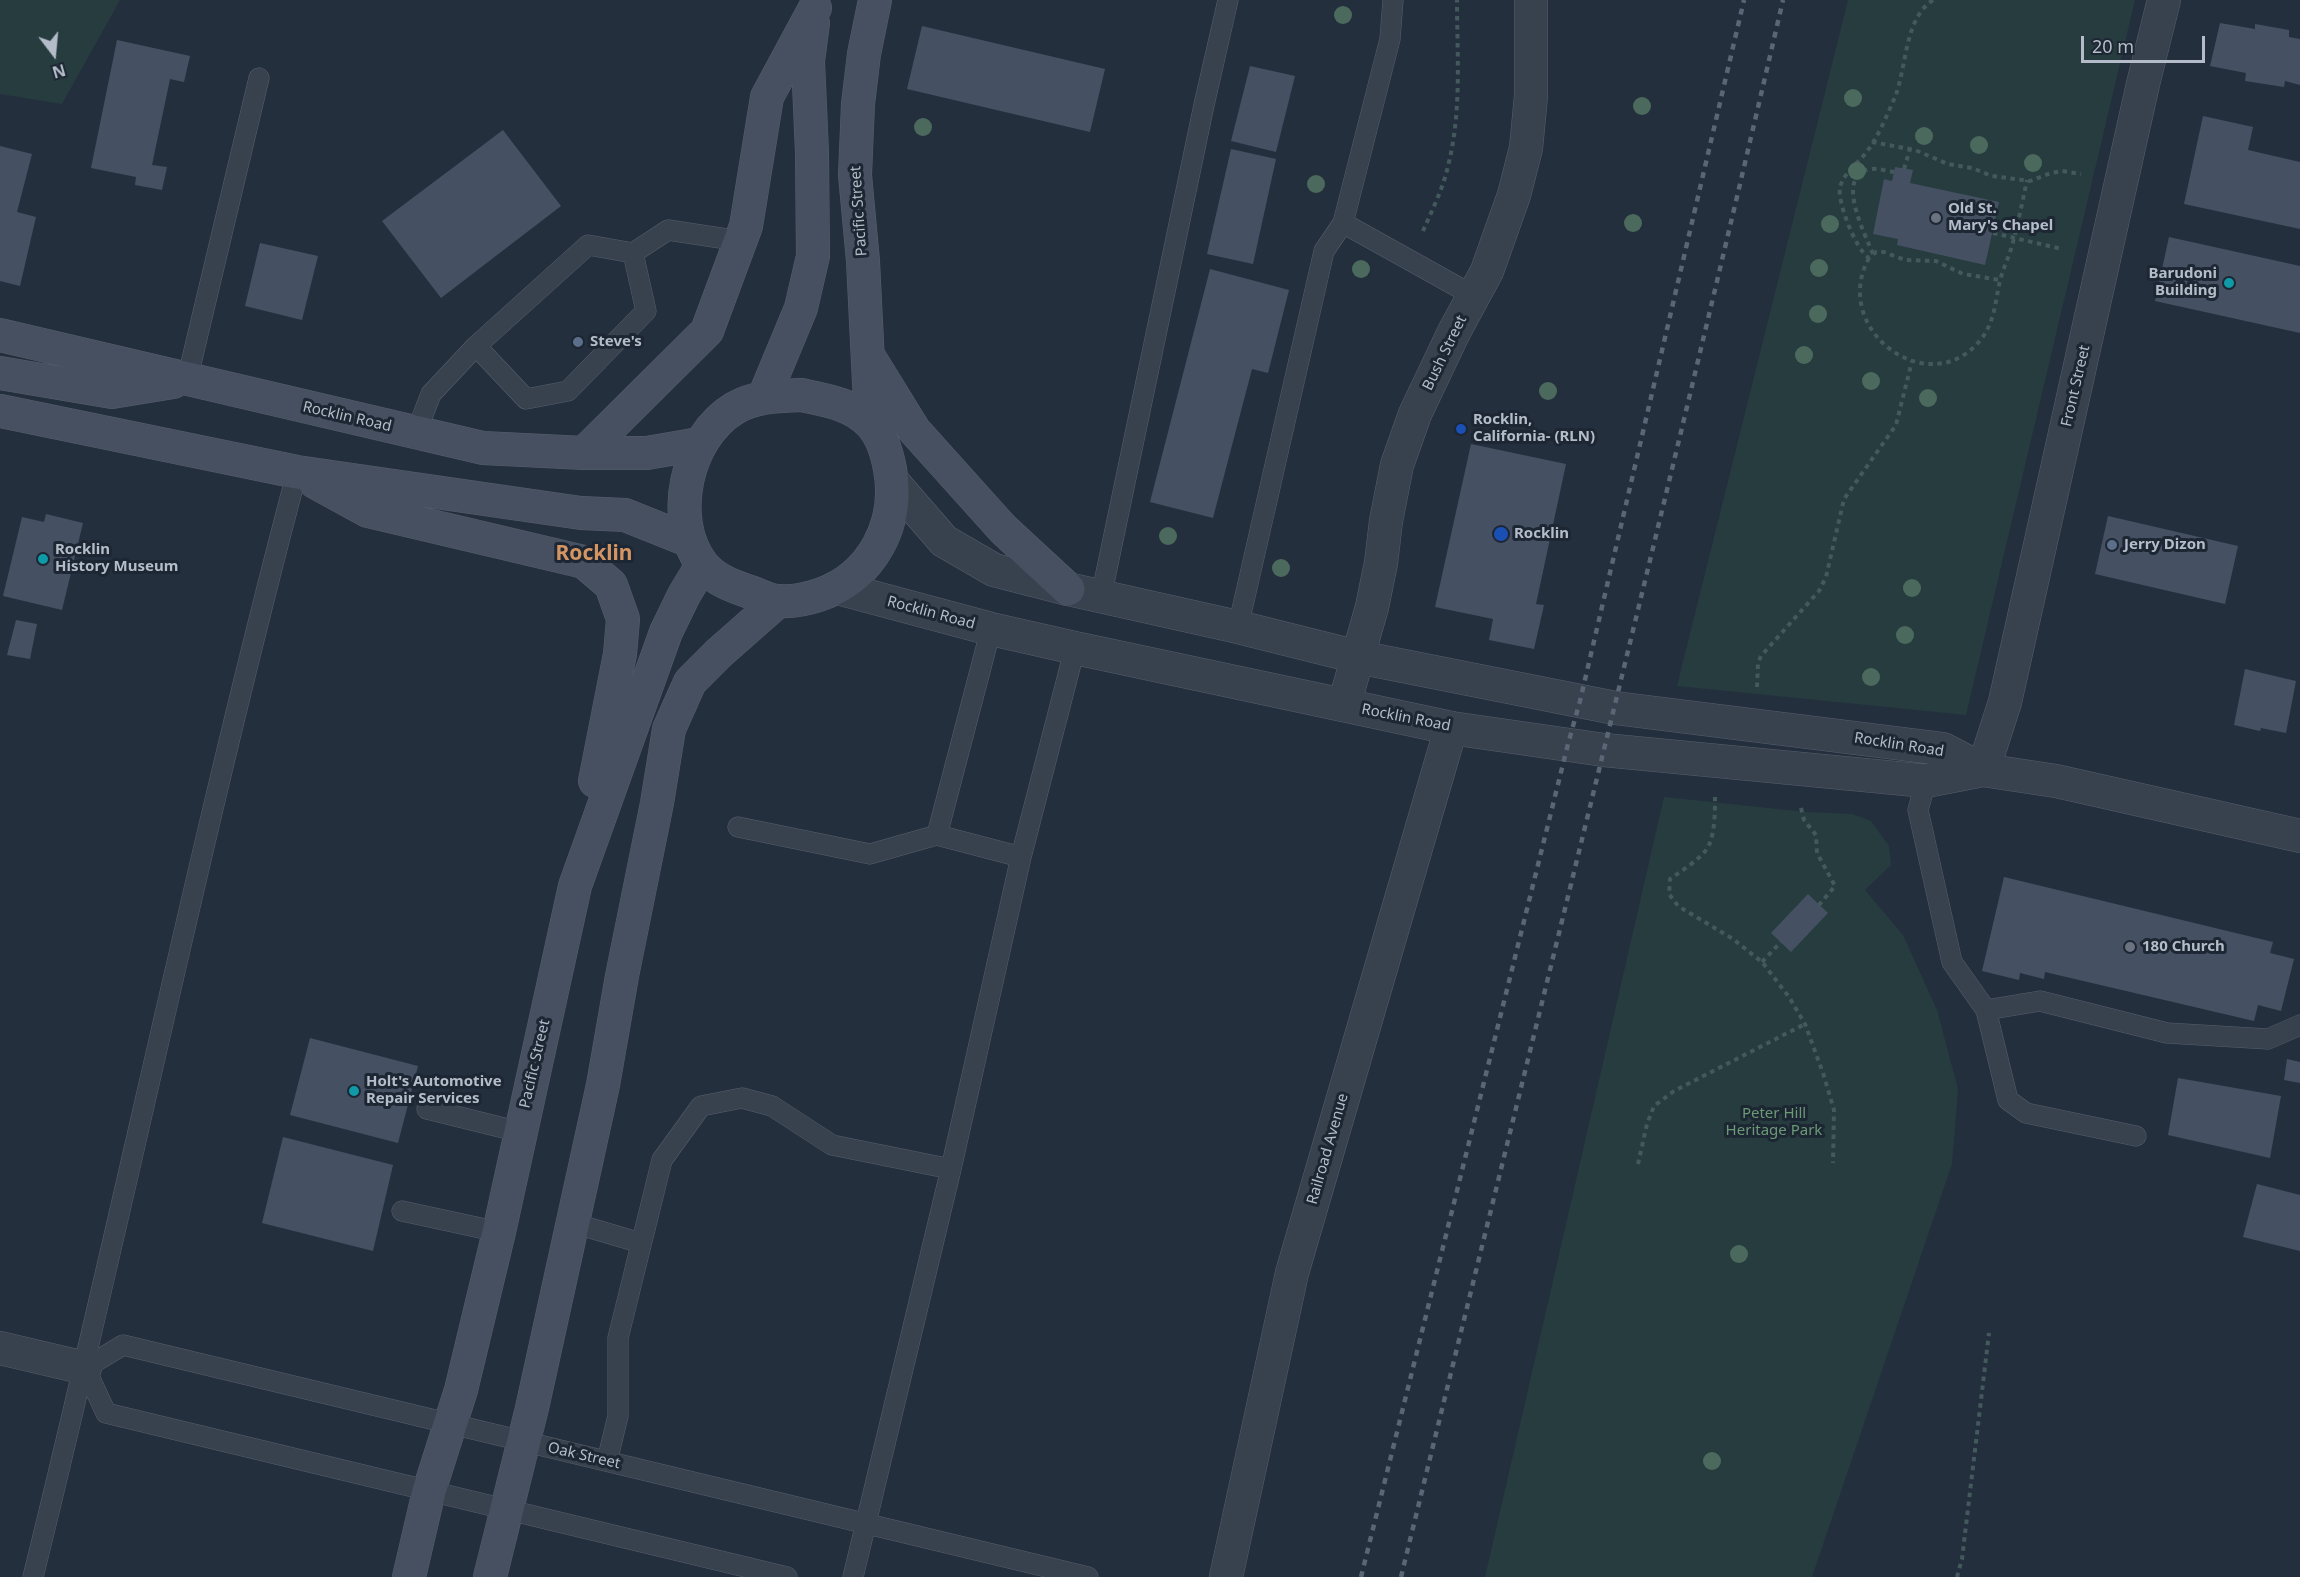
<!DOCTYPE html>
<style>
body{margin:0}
#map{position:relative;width:2300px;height:1577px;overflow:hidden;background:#242f3e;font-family:"Noto Sans",sans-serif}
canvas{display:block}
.north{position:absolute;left:24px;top:24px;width:60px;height:60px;-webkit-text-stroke:4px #1d2633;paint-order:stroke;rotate:164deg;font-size:16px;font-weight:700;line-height:24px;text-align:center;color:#b4bcc9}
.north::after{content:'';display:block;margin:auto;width:21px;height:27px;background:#b4bcc9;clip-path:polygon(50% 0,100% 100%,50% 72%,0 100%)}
.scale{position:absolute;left:2081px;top:36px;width:124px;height:27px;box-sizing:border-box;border:3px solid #b4bcc9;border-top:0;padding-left:8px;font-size:18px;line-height:21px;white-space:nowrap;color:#b4bcc9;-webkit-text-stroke:4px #1d2633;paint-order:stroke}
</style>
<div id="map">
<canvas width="2300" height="1577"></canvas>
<div class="north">N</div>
<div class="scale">20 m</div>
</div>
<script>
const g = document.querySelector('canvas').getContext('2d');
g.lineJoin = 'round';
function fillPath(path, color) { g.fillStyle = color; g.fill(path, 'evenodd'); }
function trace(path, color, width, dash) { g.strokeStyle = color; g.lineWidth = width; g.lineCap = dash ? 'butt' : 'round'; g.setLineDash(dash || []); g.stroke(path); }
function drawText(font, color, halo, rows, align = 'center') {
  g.font = font + ' "Noto Sans",sans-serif'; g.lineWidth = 6; g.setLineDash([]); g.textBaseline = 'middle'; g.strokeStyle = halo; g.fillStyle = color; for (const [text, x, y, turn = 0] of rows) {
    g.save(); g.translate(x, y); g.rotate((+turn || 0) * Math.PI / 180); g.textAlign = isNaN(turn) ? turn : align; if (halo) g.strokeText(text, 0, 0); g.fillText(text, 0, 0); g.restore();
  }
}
fillPath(new Path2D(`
 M0 0H120L62 104 0 94Z
 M1848 0H2135L1966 715 1677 686Z
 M1664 797 1806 812 1852 814 1871 821 1889 846 1891 865 1865 890 1903 935 1937 1010 1958 1089 1952 1164 1812 1577H1485Z`), '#263c3f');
fillPath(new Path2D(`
 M2220 23 2255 29V24L2289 30V37L2300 39V85L2285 81 2284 87 2245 81 2246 73 2210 66Z
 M922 26 1105 69 1090 132 907 89Z
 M117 40 190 56 184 82 170 79 152 165 167 167 162 190 135 185 136 177 91 168Z
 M1250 66 1295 76 1276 152 1231 141Z
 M2203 116 2253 127 2248 150 2300 162V229L2184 204Z
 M503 130 561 206 441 298 382 221Z
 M0 146 32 154 17 212 36 217 20 286 0 281Z
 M1231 149 1276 159 1253 264 1207 254Z
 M1895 167 1913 170 1910 183 1999 202 1985 265 1897 245 1898 239 1873 234 1884 179 1892 181Z
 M2169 237 2300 266V333L2155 301Z
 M260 243 318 256 302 320 245 306Z
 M1210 269 1289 290 1268 373 1252 369 1213 518 1150 502Z
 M1471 444 1566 464 1536 604 1544 605 1534 649 1489 640 1493 619 1435 607Z
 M46 514 83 523 62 610 3 596 22 517 44 522Z
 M2108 516 2238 546 2225 604 2095 574Z
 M16 620 37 624 30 659 7 655Z
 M2245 669 2296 681 2286 733 2261 728 2260 731 2234 725Z
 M2004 877 2273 942 2270 953 2294 959 2281 1011 2258 1005 2254 1021 2045 972 2044 979 2020 973 2019 980 1982 971Z
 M1808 894 1828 913 1791 952 1771 933Z
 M310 1038 418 1066 398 1143 290 1115Z
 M2287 1059 2300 1062V1083L2284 1080Z
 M2178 1078 2281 1096 2270 1158 2168 1135Z
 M283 1137 393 1165 373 1251 262 1223Z
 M2257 1184 2300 1195V1251L2243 1237Z`), '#455162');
const service = new Path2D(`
 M1343 223 1390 39 1393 0
 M476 346 526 399 568 391 646 311 633 253
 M187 380 259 78
 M416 433 431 394 476 346 588 245 633 253 668 230 740 241
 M1101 597 1204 105 1228 0
 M1238 627 1324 251 1343 223 1474 296
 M991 629 937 835 1021 857
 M1926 781 1918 810 1952 962 1986 1010 2040 1001 2167 1033 2268 1039 2300 1025
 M738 827 870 854 937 835
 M1986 1010 2008 1100 2026 1113 2136 1136
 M427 1109 520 1132
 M402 1211 499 1232
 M573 1223 641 1243
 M607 1461 618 1416V1338L662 1160 701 1106 742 1098 772 1106 832 1145 951 1169
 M33 1577C124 1210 200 838 297 472
 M787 1577 106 1413 85 1368 123 1345 1088 1577
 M853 1577 951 1169 1021 857 1075 648`);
const minor = new Path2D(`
 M1344 705 1372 607 1381 563 1386 521 1397 465 1415 414 1454 332 1487 271 1514 195 1526 148 1531 96V0
 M0 1348 85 1368
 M1226 1577 1292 1273 1451 728`);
const tertiary = new Path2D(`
 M892 481 944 541 994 570 1068 589 1238 627 1358 657 1615 708 1943 749 1983 770
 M838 588 991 629 1075 648 1451 728 1604 750 1926 781 1983 770 2056 781 2300 836
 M1983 770 2005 702 2143 84 2164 0`);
const secondary = new Path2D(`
 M0 335 483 448 584 453H647L699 444
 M869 357 914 430 1003 529 1068 589
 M0 373 112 392 173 382
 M801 395C825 400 853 404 871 424 882 436 887 453 890 469 900 524 872 577 819 595 807 599 791 602 779 601 770 601 761 596 753 593 735 587 714 580 702 564 668 519 686 437 735 408 756 396 778 396 801 395Z
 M764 397 801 308 813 256 812 153 808 61 813 23
 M0 411 297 472 581 513 625 515 690 541
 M871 423 863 261 855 175 858 104 864 54 875 0
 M584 453 707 331 746 226 767 97 815 8
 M315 482 368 511 584 562 611 585 623 619 620 654 595 781
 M409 1577 429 1491 461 1390 499 1232 575 886 666 632 684 595 702 565
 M490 1577 532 1408 603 1085 622 976 657 803 669 729 690 682 719 653 778 601`);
trace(service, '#565f6c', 21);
trace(minor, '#565f6c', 34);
trace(tertiary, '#565f6c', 34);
trace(secondary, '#565f6c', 34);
trace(new Path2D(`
 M1933 0C1904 19 1907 67 1895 97 1888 113 1878 137 1868 150 1859 163 1844 172 1840 187 1837 202 1856 250 1869 258L1876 252H1884L1905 260 1936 261 1963 274 2000 280
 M1872 142 1915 150 1948 164 1972 168 1992 176 2030 181 2051 173 2062 171 2081 174
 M1904 169 1910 149
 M1423 231C1432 210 1443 189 1448 166 1462 111 1457 56 1457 0
 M1993 233 2062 249
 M1873 254C1866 236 1833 174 1871 169 1878 168 1887 171 1894 172
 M1869 258C1829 330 1931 405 1982 338 1996 319 1995 299 2001 277 2005 264 2011 252 2014 238 2019 219 2023 199 2027 180
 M1757 687 1758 663 1761 656 1819 591 1826 577 1844 499 1896 425 1912 361
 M1715 797C1715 811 1715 832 1709 845 1703 858 1681 871 1670 879L1669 894 1678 906 1733 939 1762 962 1789 997 1805 1024 1823 1073 1834 1110 1833 1163
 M1801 808 1804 820 1816 835 1817 853 1835 886 1819 905
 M1762 962 1781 942
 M1638 1164 1647 1124 1654 1106 1674 1091 1805 1024
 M1957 1577 1962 1559 1989 1333`), '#44595c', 4, [4.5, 4.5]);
trace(service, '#38414e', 20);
trace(minor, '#38414e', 33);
trace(tertiary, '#38414e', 33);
trace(secondary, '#465061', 33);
trace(new Path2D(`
 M1361 1577 1568 744 1580 701 1744 0
 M1401 1577C1529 1052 1661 527 1783 0`), '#5a6575', 4.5, [6, 6]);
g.fillStyle = '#4b6a5d';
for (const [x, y] of [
 [1343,15],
 [1853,98],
 [1642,106],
 [923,127],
 [1924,136],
 [1979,145],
 [2033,163],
 [1857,171],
 [1316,184],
 [1633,223],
 [1830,224],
 [1819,268],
 [1361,269],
 [1818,314],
 [1804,355],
 [1871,381],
 [1548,391],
 [1928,398],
 [1168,536],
 [1281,568],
 [1912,588],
 [1905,635],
 [1871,677],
 [1739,1254],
 [1712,1461]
]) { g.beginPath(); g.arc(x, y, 9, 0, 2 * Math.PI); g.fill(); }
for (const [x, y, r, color] of [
 [1936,218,6,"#6b7280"],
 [2229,283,6,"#0f9aa8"],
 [578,342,6,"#5c6f8a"],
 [1461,429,6,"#1a4fb4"],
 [1501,534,8,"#1a4fb4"],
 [2112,545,6,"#5c6f8a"],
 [43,559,6,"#0f9aa8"],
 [2130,947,6,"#6b7280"],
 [354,1091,6,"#0f9aa8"]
]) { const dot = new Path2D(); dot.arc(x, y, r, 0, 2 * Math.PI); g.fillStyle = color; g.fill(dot); trace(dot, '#1d2633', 2); }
drawText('bold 15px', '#b4bcc9', '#1d2633', [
 ["Old St.",1948,209],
 ["Mary's Chapel",1948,226],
 ["Barudoni",2217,274,"right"],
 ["Building",2217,291,"right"],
 ["Steve's",590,342],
 ["Rocklin,",1473,420],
 ["California- (RLN)",1473,437],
 ["Rocklin",1514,534],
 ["Jerry Dizon",2124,545],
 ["Rocklin",55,550],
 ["History Museum",55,567],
 ["180 Church",2142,947],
 ["Holt's Automotive",366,1082],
 ["Repair Services",366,1099]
], 'left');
drawText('15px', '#b4bcc9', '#1d2633', [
 ["Pacific Street",859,211,-94],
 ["Bush Street",1445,353,-64],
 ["Front Street",2076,386,-77],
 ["Rocklin Road",347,417,13],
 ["Rocklin Road",931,613,15],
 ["Rocklin Road",1406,718,11],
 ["Rocklin Road",1899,745,9],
 ["Pacific Street",535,1064,-77],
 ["Railroad Avenue",1328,1149,-74],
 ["Oak Street",584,1456,13]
]);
drawText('15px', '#6b9a76', '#1d2633', [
 ["Peter Hill",1774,1114],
 ["Heritage Park",1774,1131]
]);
drawText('bold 21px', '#d59563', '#1d2633', [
 ["Rocklin",594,554]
]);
</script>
